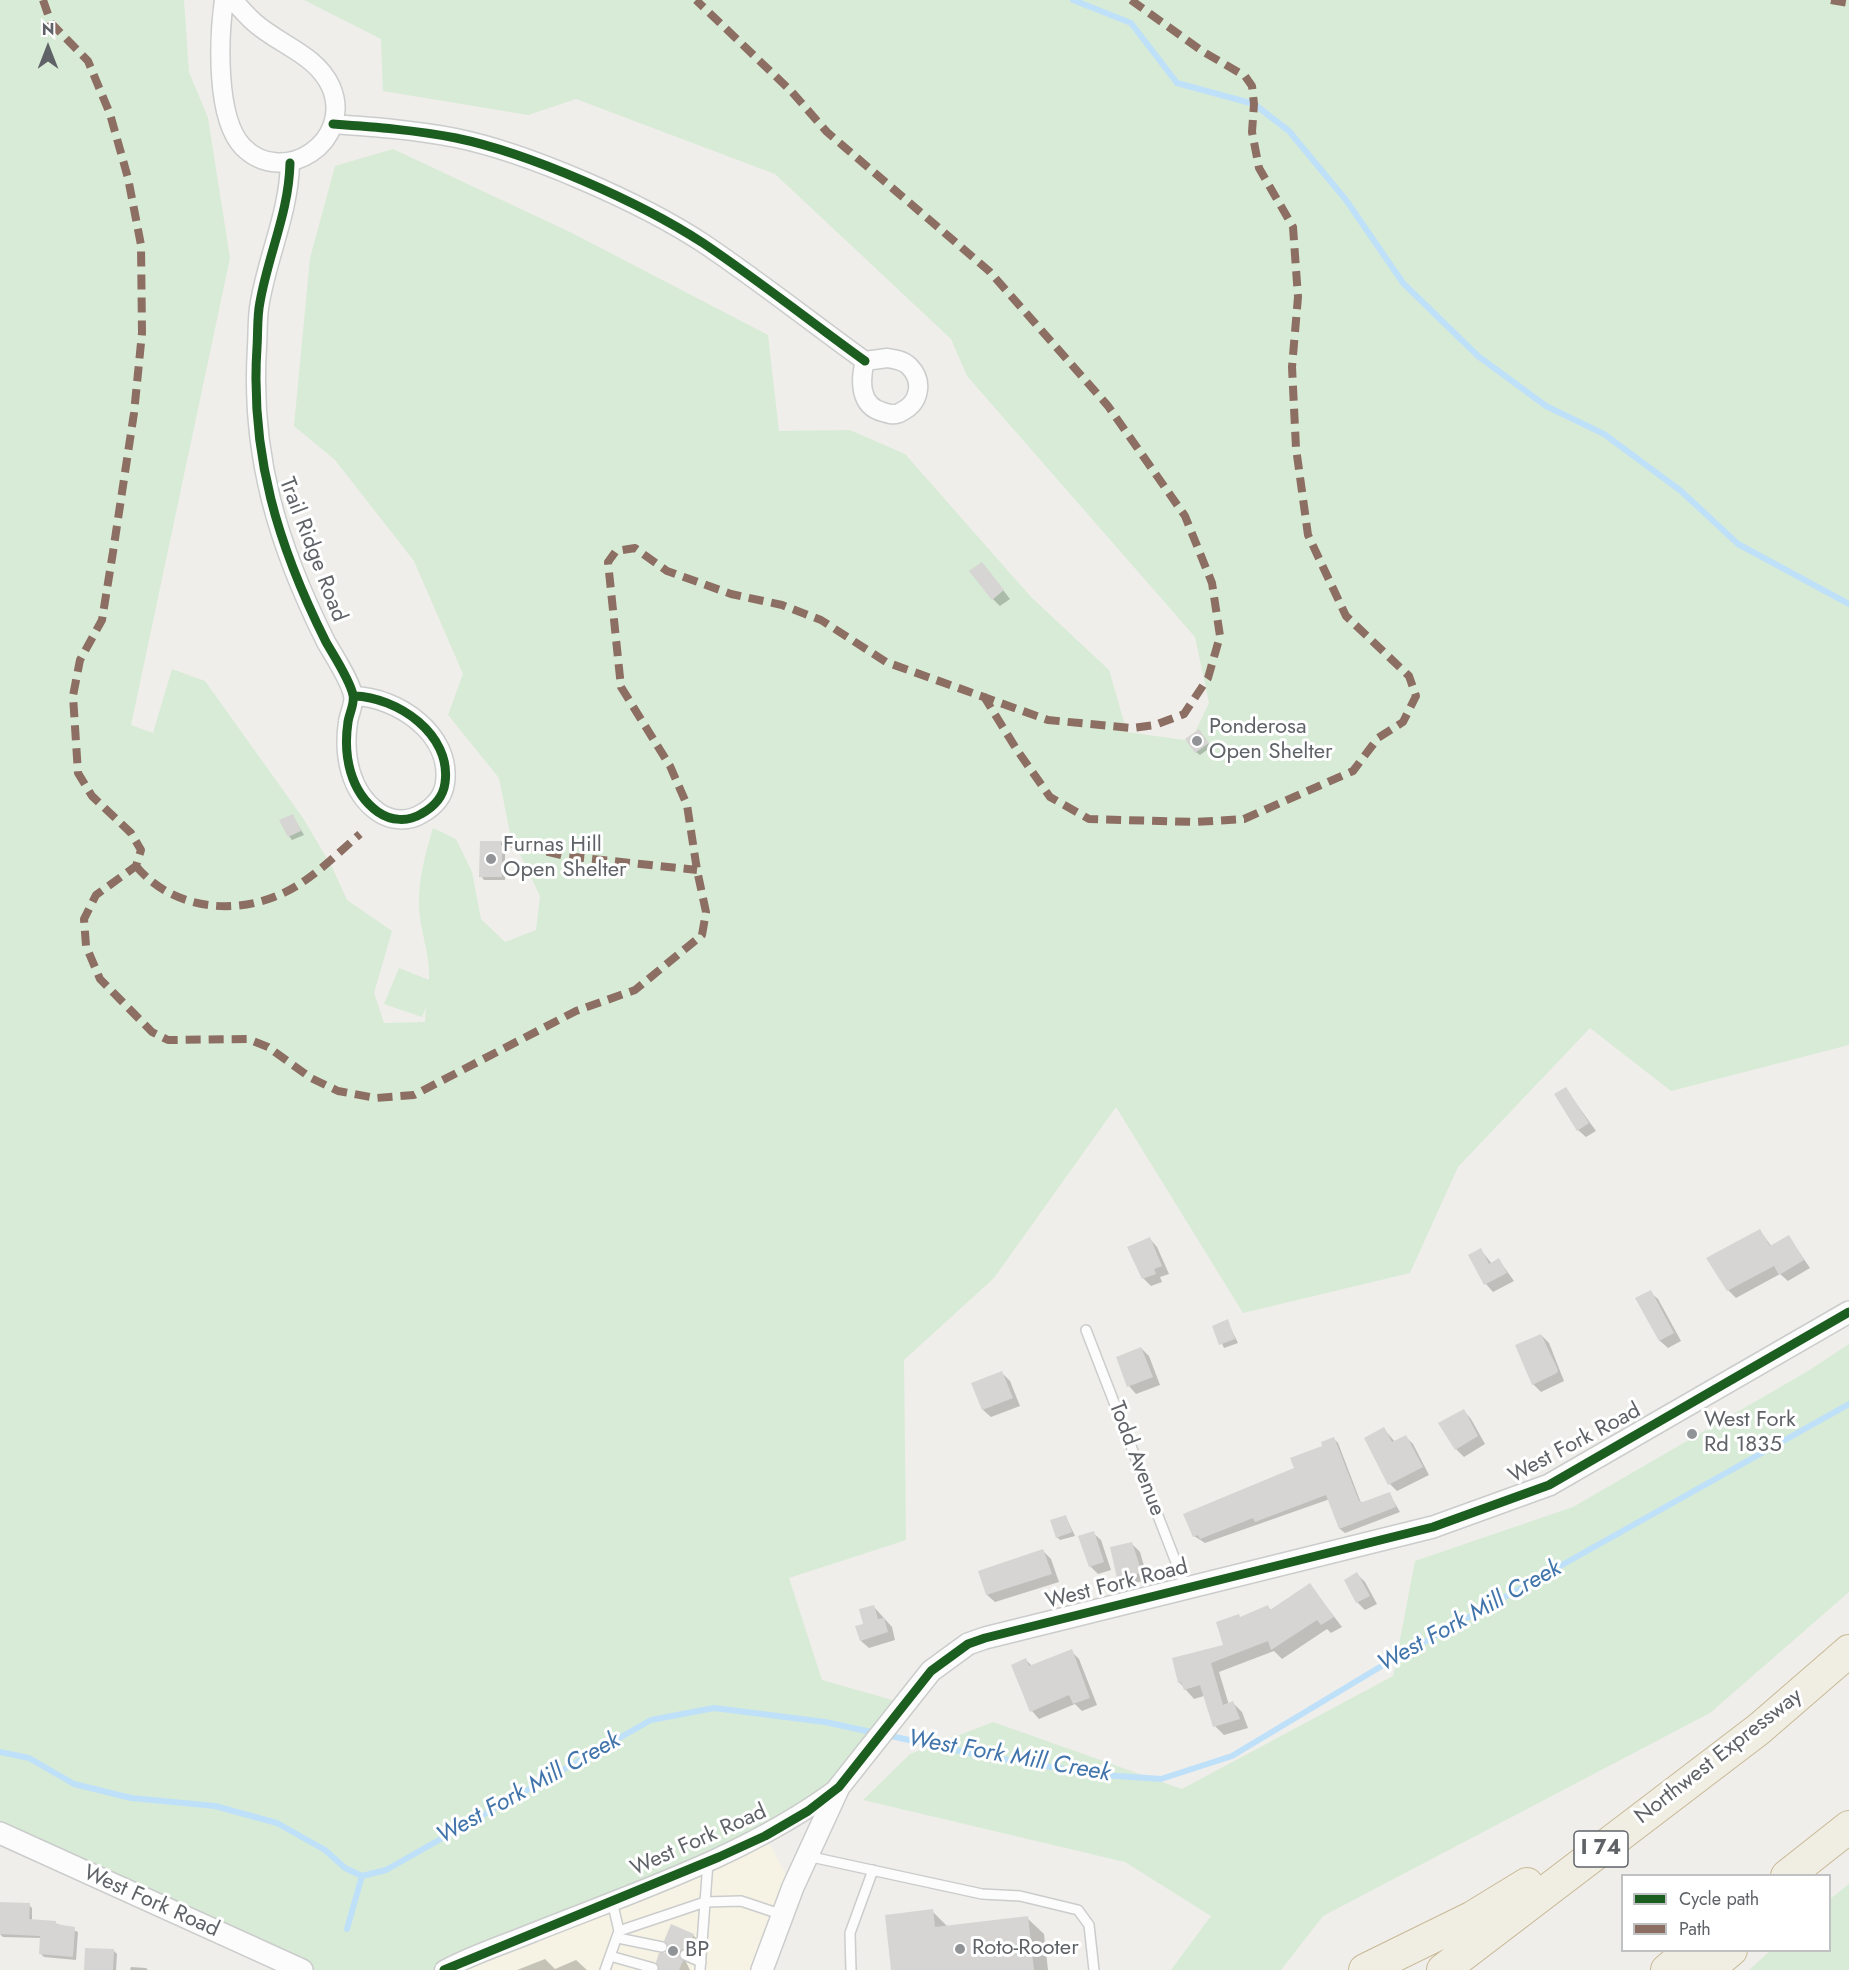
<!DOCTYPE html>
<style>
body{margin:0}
#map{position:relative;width:1849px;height:1970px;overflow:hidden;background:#efeeea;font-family:Jost,sans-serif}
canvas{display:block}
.legend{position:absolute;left:1621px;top:1874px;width:210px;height:78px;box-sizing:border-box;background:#fff;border:2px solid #bfc1c3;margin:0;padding:8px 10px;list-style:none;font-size:18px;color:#5f6368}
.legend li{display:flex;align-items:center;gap:12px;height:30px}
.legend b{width:30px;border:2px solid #bfc1c3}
.north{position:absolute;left:18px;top:18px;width:60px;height:60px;-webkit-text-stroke:4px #fff;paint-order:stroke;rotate:0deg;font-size:16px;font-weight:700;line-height:24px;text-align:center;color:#5f6368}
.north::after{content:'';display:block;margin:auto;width:21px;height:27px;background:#5f6368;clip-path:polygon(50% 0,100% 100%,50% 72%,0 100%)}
</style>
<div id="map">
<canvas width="1849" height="1970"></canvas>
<ul class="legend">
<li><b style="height:8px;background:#1b5e20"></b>Cycle path</li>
<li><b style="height:8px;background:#8d6e63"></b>Path</li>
</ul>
<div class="north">N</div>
</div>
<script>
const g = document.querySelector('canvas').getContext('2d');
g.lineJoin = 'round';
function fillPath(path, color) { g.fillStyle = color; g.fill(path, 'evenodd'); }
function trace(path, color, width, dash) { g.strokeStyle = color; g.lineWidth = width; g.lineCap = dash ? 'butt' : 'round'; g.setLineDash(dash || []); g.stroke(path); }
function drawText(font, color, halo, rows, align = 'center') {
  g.font = font + ' Jost,sans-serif'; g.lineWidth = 6; g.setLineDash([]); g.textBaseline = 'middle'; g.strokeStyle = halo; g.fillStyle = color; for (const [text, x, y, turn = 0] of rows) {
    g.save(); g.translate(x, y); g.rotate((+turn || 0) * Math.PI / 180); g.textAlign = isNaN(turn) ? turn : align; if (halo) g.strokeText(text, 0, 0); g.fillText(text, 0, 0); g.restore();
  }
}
fillPath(new Path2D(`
 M765 1836 793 1887 762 1970H444Z`), '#f7f3e4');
fillPath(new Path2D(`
 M0 0H184L189 72 208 118 230 258 131 725 153 733 172 669 205 681 303 818 332 867 347 900 392 931 374 993 384 1023 425 1022 426 1007 422 1017 384 1004 399 968 429 980C431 953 418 928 419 901 419 876 426 852 433 828L456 839 472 872 481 919 505 942 536 930 540 896 510 833 499 778 448 715 463 674 414 561 335 460 294 426 310 258 335 166 393 149 572 233 768 335 779 431 850 430 905 454 1031 597 1109 670 1127 732 1191 741 1209 703 1195 637 967 376 951 339 775 174 576 99 528 115 383 91 381 39 304 0H1849V1045L1671 1091 1590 1028 1458 1167 1410 1273 1243 1313 1116 1107 994 1278 904 1360 906 1540 789 1578 822 1680 906 1704 808 1811 444 1970H302L0 1833Z
 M1849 1344V1592L1710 1713 1323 1916 1281 1970H1171L1211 1916 1125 1862 863 1800 910 1754 993 1722 1182 1789 1393 1676 1415 1561 1573 1507 1808 1371Z
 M1849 1884V1970H1749L1770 1951 1830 1950V1899Z`), '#d8ebd6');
fillPath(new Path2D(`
 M989 572 1010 599 1000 606 993 599Z
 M1202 734 1211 747 1200 755 1196 752Z
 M292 815 304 835 292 840 289 836Z
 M502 843 505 846V880H484L481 876Z
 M1566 1089 1596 1131 1586 1137 1578 1130Z
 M1760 1231 1772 1247 1789 1237 1810 1268 1788 1281 1780 1274 1736 1298 1728 1290Z
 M1150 1239 1157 1247 1169 1274 1160 1277 1162 1282 1151 1286 1143 1278Z
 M1481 1250 1492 1264 1499 1260 1514 1281 1493 1292 1486 1284 1470 1256Z
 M1650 1292 1658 1299 1681 1341 1668 1348 1660 1341 1637 1299Z
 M1227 1321 1238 1343 1224 1348 1214 1326Z
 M1541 1335 1549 1343 1564 1381 1541 1392 1533 1384Z
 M1141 1348 1149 1356 1160 1385 1136 1394 1129 1386Z
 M1002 1373 1010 1381 1020 1406 991 1417 983 1410Z
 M1464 1411 1471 1419 1485 1444 1464 1457 1456 1449Z
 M1384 1429 1395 1442 1406 1437 1413 1444 1429 1475 1397 1491 1390 1484Z
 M1334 1439 1338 1443 1361 1503 1389 1493 1400 1512 1345 1533 1340 1529 1330 1499 1205 1543 1194 1536 1296 1468Z
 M1066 1517 1075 1536 1060 1540 1057 1537Z
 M1093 1533 1101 1540 1111 1570 1098 1574 1090 1566Z
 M1132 1544 1140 1552 1148 1580 1126 1585 1118 1577Z
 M1043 1551 1051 1559 1059 1582 995 1602 987 1595Z
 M1357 1574 1365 1582 1377 1604 1365 1610 1357 1602Z
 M1310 1585 1342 1627 1331 1633 1327 1629 1282 1659 1274 1651 1219 1672 1229 1705 1233 1703 1242 1712 1248 1728 1224 1735 1215 1726 1204 1696 1194 1699 1179 1682 1225 1646 1241 1618 1268 1607 1272 1611Z
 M874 1607 892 1627 895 1640 869 1648 861 1641 864 1625Z
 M1071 1651 1079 1659 1097 1705 1082 1711 1075 1704 1039 1719 1032 1711 1026 1660 1032 1666Z
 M29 1905 32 1908V1921L55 1923 78 1932 76 1960 44 1957 41 1954 42 1938 3 1937 0 1934V1924Z
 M932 1911 948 1927 1027 1918 1044 1934 1048 1970H893Z
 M693 1935 701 1943 696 1957H690L686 1962 690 1970H661L665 1955Z
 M113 1950 117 1954 116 1970H85Z
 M545 1959 555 1969 576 1960 587 1970H517Z
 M131 1967 146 1968 148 1970H130Z`), '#0003');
trace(new Path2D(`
 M1073 0 1131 23 1177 83 1254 104 1289 131 1346 200 1403 283 1478 356 1546 406 1604 434 1681 491 1738 544 1849 604
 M886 1735 983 1756 1102 1775 1161 1779 1232 1756 1380 1667 1849 1404
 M0 1752 29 1758 74 1784 131 1798 215 1806 277 1823 325 1850 345 1868 362 1876 386 1870 651 1720 714 1708 825 1722 876 1733
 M347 1929 362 1876`), '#bfe0f9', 6);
fillPath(new Path2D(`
 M982 562 1004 590 992 600 969 571Z
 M1199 729 1209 743 1195 753 1185 739Z
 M293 814 301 831 288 837 279 820Z
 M480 841H502V877H479Z
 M1566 1087 1589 1123 1577 1131 1554 1094Z
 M1760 1229 1770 1246 1789 1235 1804 1260 1779 1275 1774 1266 1727 1291 1706 1258Z
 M1150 1237 1162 1266 1154 1269 1156 1274 1142 1279 1127 1247Z
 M1481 1248 1489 1264 1499 1258 1507 1273 1484 1285 1468 1255Z
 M1651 1290 1674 1333 1659 1341 1635 1298Z
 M1228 1319 1235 1339 1219 1345 1212 1326Z
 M1541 1334 1558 1370 1557 1373 1532 1385 1515 1345Z
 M1141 1347 1153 1377 1127 1387 1116 1357Z
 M1002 1371 1013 1398 982 1410 971 1383Z
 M1464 1409 1478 1436 1455 1450 1438 1423Z
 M1384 1427 1392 1442 1406 1435 1423 1467 1388 1485 1364 1438Z
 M1334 1437 1359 1501 1363 1502 1390 1492 1396 1507 1339 1529 1326 1495 1255 1522 1253 1518 1200 1539 1198 1535 1193 1537 1183 1514 1294 1468 1290 1458 1322 1446 1321 1442Z
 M1066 1515 1072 1532 1056 1538 1050 1520Z
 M1094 1531 1104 1562 1089 1567 1078 1536Z
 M1132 1542 1142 1573 1117 1578 1110 1547Z
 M1043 1549 1052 1574 986 1595 978 1571Z
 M1357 1572 1370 1596 1356 1603 1344 1580Z
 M1310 1583 1334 1617 1321 1625 1317 1620 1271 1650 1268 1641 1211 1663 1223 1705 1233 1701 1240 1719 1213 1727 1200 1685 1184 1690 1181 1682 1178 1683 1172 1658 1223 1645 1216 1622 1239 1614 1240 1617 1268 1605 1270 1610Z
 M874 1605 878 1619 884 1618 888 1632 860 1641 855 1626 863 1624 859 1609Z
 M1072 1649 1090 1698 1073 1704 1069 1695 1030 1712 1011 1665 1026 1658 1029 1666Z
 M0 1902 30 1903 29 1919 56 1921V1924L75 1927 73 1957 39 1954 40 1936 0 1934Z
 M933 1909 935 1927 1028 1916 1034 1970H891L885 1915Z
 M671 1924 694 1934 688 1949H682L679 1953 683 1961 679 1970H659L656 1962 659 1953H665L668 1949 664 1941Z
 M85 1948 114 1949 113 1970H84Z`), '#d6d5d3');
const service = new Path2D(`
 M1086 1330 1186 1588
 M807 1856 982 1894 1020 1896 1078 1910 1089 1925 1094 1970
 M619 1931 705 1902 741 1901 783 1915
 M618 1938 662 1947
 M685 1955 701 1962
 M610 1956 653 1968
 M605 1970 619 1931 612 1901
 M700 1970 708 1862
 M851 1970 850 1933 873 1870`);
const minor = new Path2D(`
 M224 0C219 36 215 118 243 147 284 188 354 141 331 87 317 55 280 45 255 23 247 16 240 8 233 0
 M333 124C375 127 415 130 456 138 529 153 640 202 703 243 758 280 811 322 865 361
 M290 163C289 212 268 255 260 302 257 316 258 332 257 347 250 455 278 546 326 642 334 656 350 680 353 695 355 703 349 714 348 722 343 755 350 792 378 812 391 821 408 822 421 814 434 807 443 798 445 783 452 734 397 697 354 696
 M887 358C894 359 903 360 909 366 924 381 920 403 901 412 895 416 889 414 883 412 859 406 860 380 865 361Z
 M444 1970C471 1955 503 1945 532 1933 637 1891 748 1855 839 1787`);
const tertiary = new Path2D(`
 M0 1833 302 1970
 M762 1970 793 1887 839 1787 931 1671 968 1644 985 1638 1433 1527 1549 1485 1849 1312`);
const motorway = new Path2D(`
 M1787 1876 1849 1827
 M1365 1970 1473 1917 1527 1884
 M1443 1970 1759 1729 1849 1651
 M1667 1970 1691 1950
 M1707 1970 1731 1950`);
trace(service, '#cbcccc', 12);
trace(minor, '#cbcccc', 21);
trace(tertiary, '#cbcccc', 24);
trace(motorway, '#c8b996', 34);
trace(service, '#fdfcfc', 9);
trace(minor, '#fdfcfc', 18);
trace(tertiary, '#fdfcfc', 21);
trace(motorway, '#f0ede3', 32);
trace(new Path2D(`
 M43 0 51 23 88 61 110 114 128 178 141 245 142 333 134 413 113 552 102 620 80 660 73 696 78 773 92 796 131 833 141 850 136 866 96 895 84 919 86 946 100 979 152 1032 168 1040 248 1039 268 1047 311 1078 338 1091 376 1098 414 1095 576 1011 635 990 702 935 706 912 697 870 687 805 670 766 621 687 608 562 616 551 635 548 667 571 731 594 782 605 821 620 886 662 1048 720 1132 728 1155 725 1184 714 1208 678 1220 636 1212 583 1185 516 1108 406 989 271 827 132 791 91 696 0
 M1831 0 1849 3
 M983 695 1017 750 1050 797 1089 819 1195 822 1244 819 1353 771 1378 738 1403 722 1416 696 1409 676 1346 616 1308 535 1296 448 1292 367 1298 297 1293 227 1259 168 1252 132 1254 104 1252 86 1245 76 1202 51 1131 0
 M502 841 565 856 697 870
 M136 866C171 908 230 916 279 895 310 882 336 855 360 834`), '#8d6e63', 8, [15, 8]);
trace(new Path2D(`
 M333 124C375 127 415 130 456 138 529 153 640 202 703 243 758 280 811 322 865 361
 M290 163C289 212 268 255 260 302 257 316 258 332 257 347 250 455 278 546 326 642 334 656 350 680 353 695 355 703 349 714 348 722 343 755 350 792 378 812 391 821 408 822 421 814 434 807 443 798 445 783 452 734 397 697 354 696
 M444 1970 719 1857 765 1836 808 1811 839 1787 931 1671 968 1644 985 1638 1433 1527 1549 1485 1849 1312`), '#1b5e20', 9);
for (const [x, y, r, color] of [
 [1197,741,6,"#919496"],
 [491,859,6,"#919496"],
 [1692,1434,6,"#919496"],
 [960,1949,6,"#919496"],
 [673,1951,6,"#919496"]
]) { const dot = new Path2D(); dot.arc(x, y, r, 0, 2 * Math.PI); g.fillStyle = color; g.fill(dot); trace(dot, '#fff', 2); }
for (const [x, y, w] of [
 [1601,1849,54]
]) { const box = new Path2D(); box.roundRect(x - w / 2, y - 18, w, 36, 4.5); g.fillStyle = '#fff'; g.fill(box); trace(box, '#5f6368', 1.5); }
drawText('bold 21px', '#5f6368', null, [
 ["I 74",1601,1849]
]);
drawText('22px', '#5f6368', '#fff', [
 ["Trail Ridge Road",312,550,69],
 ["West Fork Road",1575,1444,-28],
 ["Todd Avenue",1136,1459,69],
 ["West Fork Road",1117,1585,-14],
 ["Northwest Expressway",1719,1757,-38],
 ["West Fork Road",699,1841,-24],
 ["West Fork Road",151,1902,24]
]);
drawText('22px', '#5f6368', '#fff', [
 ["Ponderosa",1209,728],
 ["Open Shelter",1209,753],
 ["Furnas Hill",503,846],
 ["Open Shelter",503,871],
 ["West Fork",1704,1421],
 ["Rd 1835",1704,1446],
 ["Roto-Rooter",972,1949],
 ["BP",685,1951]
], 'left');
drawText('italic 24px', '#4174aa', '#fff', [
 ["West Fork Mill Creek",1470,1617,-29],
 ["West Fork Mill Creek",1009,1757,10],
 ["West Fork Mill Creek",529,1789,-29]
]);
</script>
